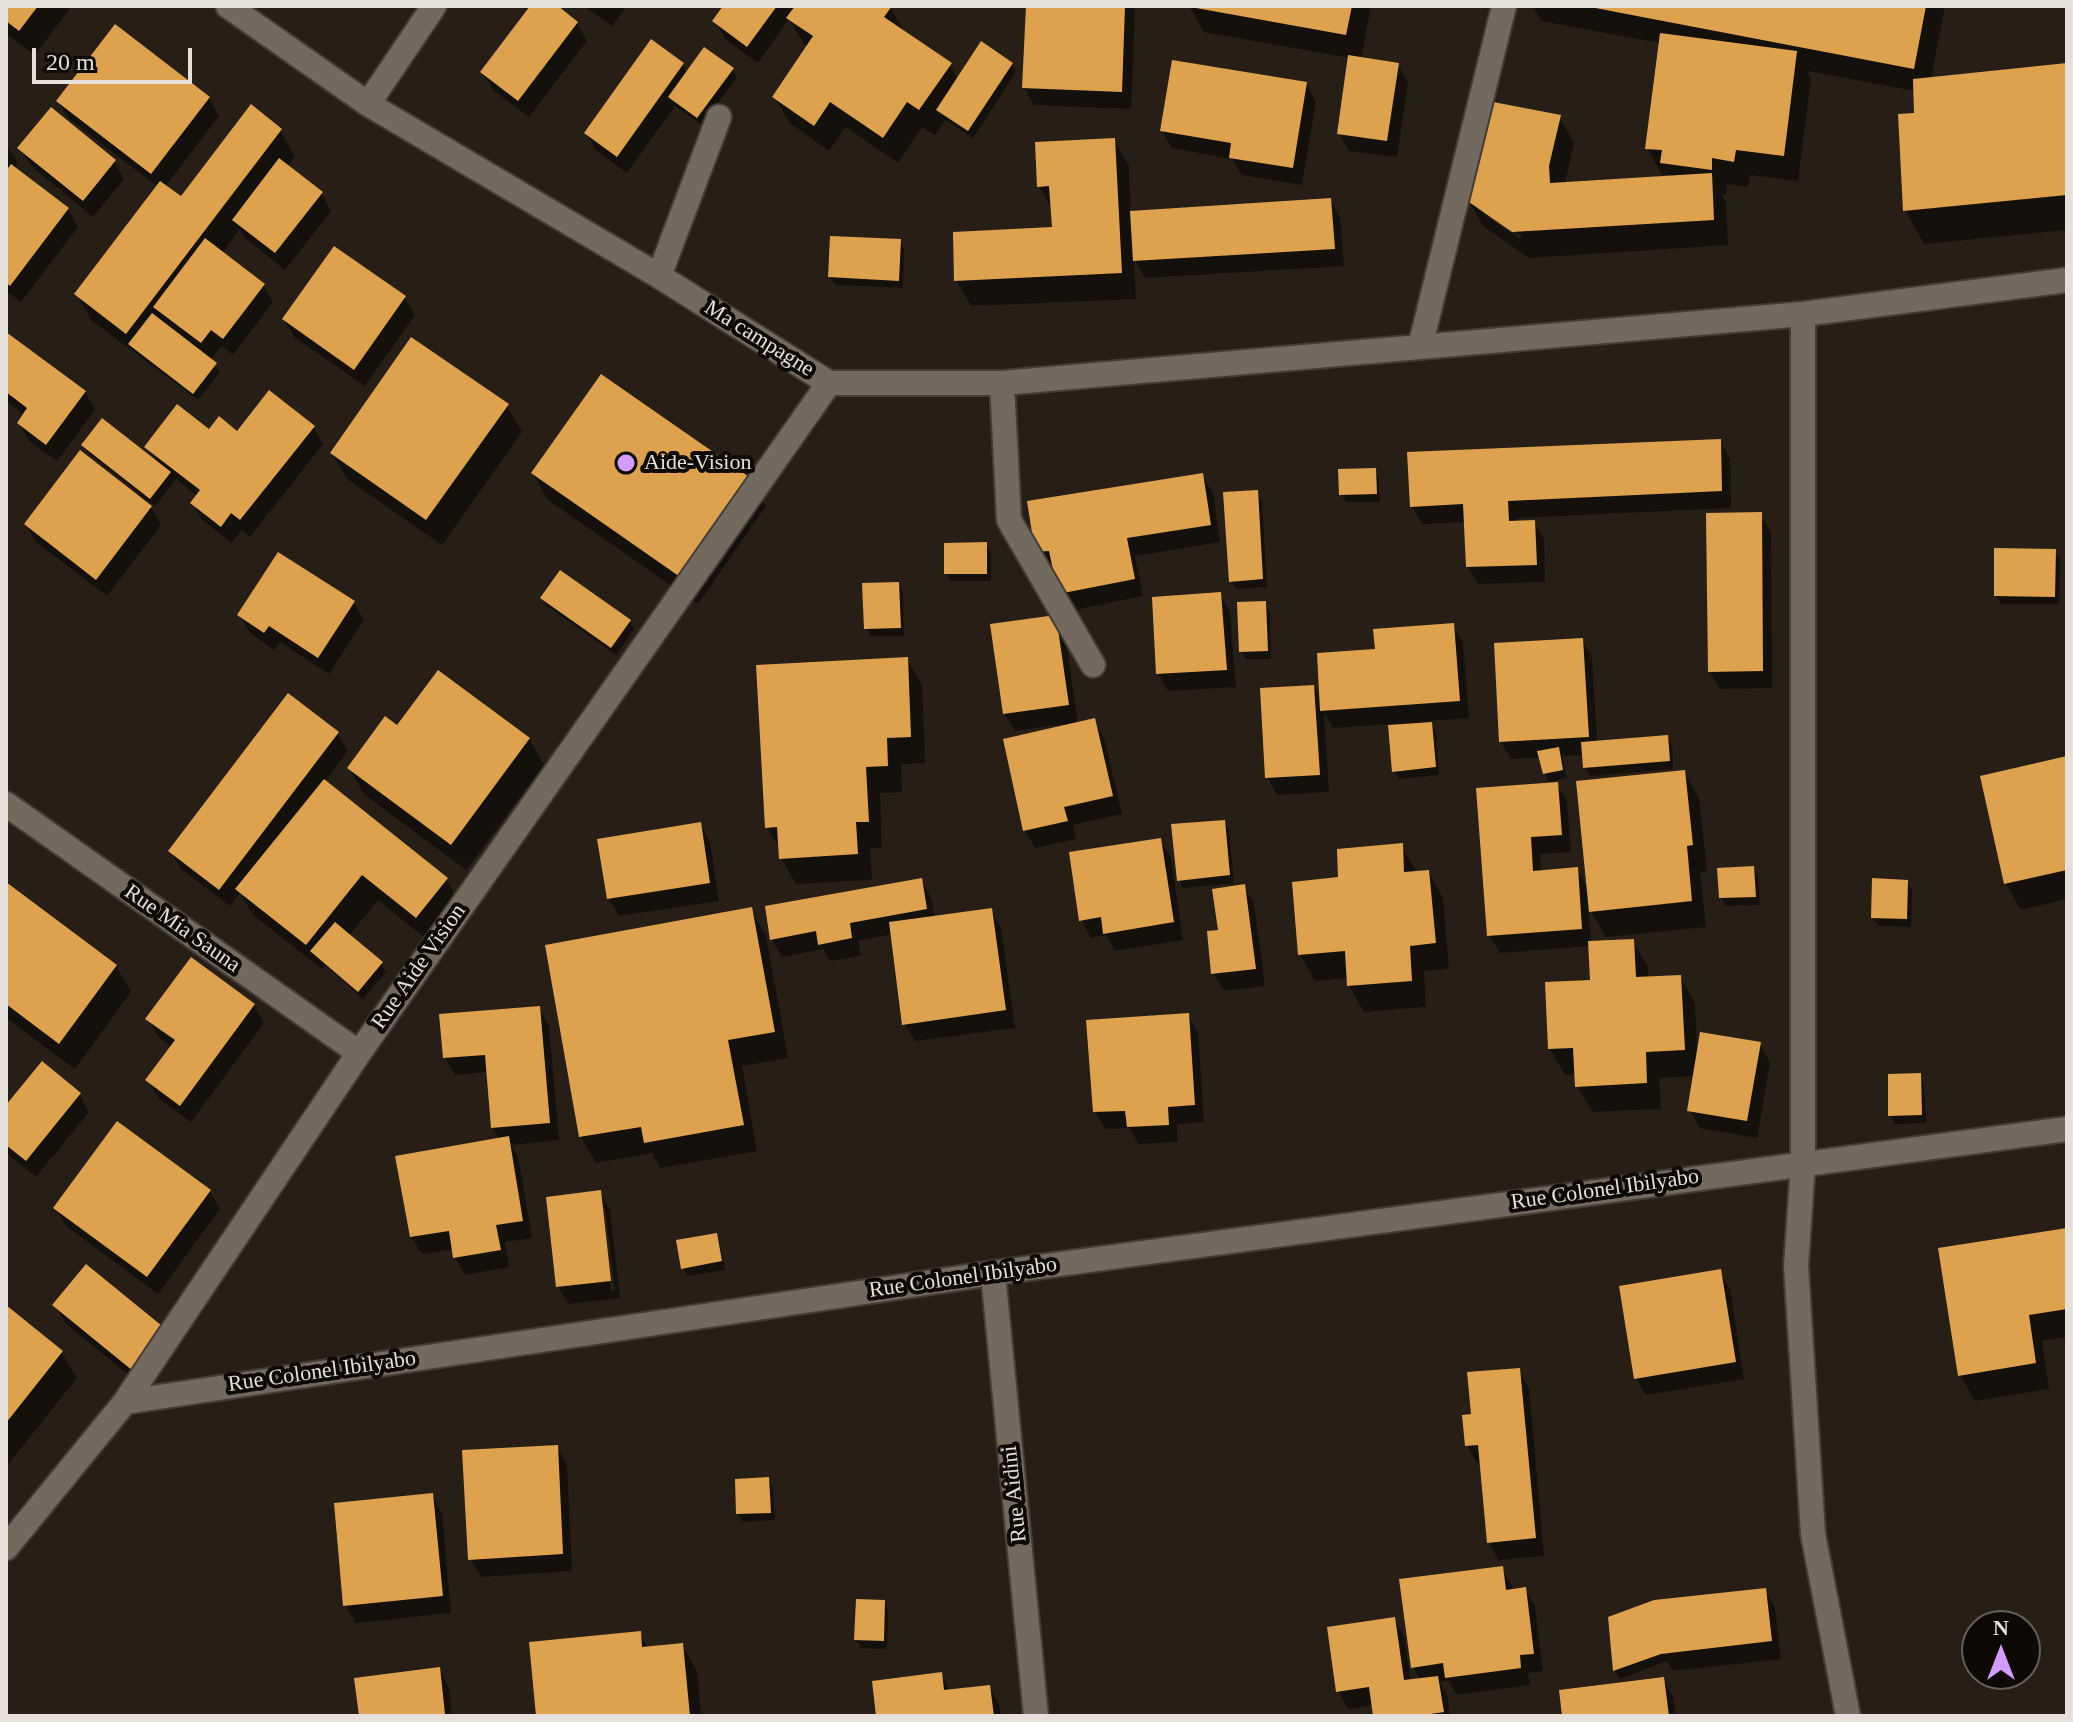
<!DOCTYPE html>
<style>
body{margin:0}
#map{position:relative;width:2073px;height:1722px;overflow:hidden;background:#271f16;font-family:"Times New Roman",serif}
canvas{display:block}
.frame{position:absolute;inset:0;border:8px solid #e5e0d9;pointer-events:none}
.north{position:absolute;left:1961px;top:1610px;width:80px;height:80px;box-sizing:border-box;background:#0d0a06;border:2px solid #63605a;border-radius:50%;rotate:0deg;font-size:22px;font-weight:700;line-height:32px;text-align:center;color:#e5e0d9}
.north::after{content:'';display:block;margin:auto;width:28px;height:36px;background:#d29cfd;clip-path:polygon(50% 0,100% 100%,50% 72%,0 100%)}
.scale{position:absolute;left:32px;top:48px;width:160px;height:36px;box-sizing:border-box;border:4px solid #e5e0d9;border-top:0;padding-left:10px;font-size:24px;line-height:28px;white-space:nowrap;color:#e5e0d9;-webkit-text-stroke:6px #0d0a06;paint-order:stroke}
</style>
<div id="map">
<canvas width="2073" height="1722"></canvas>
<div class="frame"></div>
<div class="north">N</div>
<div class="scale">20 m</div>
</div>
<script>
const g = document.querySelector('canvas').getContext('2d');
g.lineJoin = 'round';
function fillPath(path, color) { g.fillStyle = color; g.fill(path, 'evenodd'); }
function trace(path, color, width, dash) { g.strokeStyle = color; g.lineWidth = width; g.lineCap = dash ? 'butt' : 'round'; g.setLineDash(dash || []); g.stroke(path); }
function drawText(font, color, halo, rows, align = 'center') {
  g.font = font + ' "Times New Roman",serif'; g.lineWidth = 8; g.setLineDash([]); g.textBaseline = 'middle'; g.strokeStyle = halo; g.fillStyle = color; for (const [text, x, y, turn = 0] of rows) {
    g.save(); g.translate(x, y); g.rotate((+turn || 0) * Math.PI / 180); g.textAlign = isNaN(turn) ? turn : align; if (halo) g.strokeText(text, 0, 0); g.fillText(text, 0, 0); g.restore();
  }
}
fillPath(new Path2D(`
 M6 6H71V7L35 55 6 34Z
 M532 6H554L577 23 587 41 529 117 493 90 482 72Z
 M584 6H627L612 26Z
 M726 6H889L905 33 950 65 958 79 1012 64 1016 72 973 138 945 120 935 135 922 127 898 163 846 127 829 151 790 123 774 97 808 47 804 44 789 19 758 63 725 39 715 21Z
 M1028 6H1135L1131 109 1034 105 1024 88Z
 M1189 6H1371L1361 59 1398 65 1408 83 1397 157 1349 151 1339 133 1350 58 1204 32Z
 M1533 6H1945L1931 79 2067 65V230L1924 244 1905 210 1916 115 1915 91 1807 71 1811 79 1798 181 1750 175 1748 187 1727 184 1726 195H1722L1726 202 1728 245 1529 258 1483 226 1468 200 1559 117 1574 143 1565 184 1673 176 1662 174 1647 148 1660 43 1541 21ZM1483 209 1522 236 1520 239 1483 214Z
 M682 64 687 73 732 69 737 77 702 125 675 106 627 173 596 150 586 133Z
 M1306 84 1316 102 1302 185 1242 175 1232 159 1172 148 1162 131Z
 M209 98 219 116 165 187 181 198 280 130 295 157 287 167 321 193 331 211 285 270 244 237 240 229 222 253 263 285 273 302 233 355 222 346 210 360 220 372 198 400 91 320 76 294 158 187 68 118 58 101Z
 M1114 140 1129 166 1131 213 1330 200 1340 218 1344 266 1145 278 1134 259 1136 299 971 306 956 280 1054 229 1052 209 1039 186Z
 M6 144 18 163 14 168 68 209 78 227 21 302 6 291Z
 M20 148 114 162 124 179 93 217 30 165Z
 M900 241 904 249 903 288 835 285 830 277Z
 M404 297 415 315 365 386 294 337 284 319Z
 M6 335 85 392 95 410 57 461 29 441 19 423 25 415 6 401Z
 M507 406 522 432 442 545 347 479 332 453Z
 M313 427 323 444 250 537 242 530 232 543 202 520 192 503 197 496 176 479 155 506 146 499 161 525 107 596 36 542 26 524 137 497 140 494 88 453 83 445 155 461 147 447 209 432 237 434Z
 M1719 441 1730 458 1731 508 1517 518V523L1534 522 1544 539 1545 582 1478 584 1468 567 1466 522 1422 524 1412 507Z
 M1375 470 1379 478 1380 502H1346L1341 494Z
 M533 474 751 480 766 506 698 604 548 500Z
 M1202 476 1213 493 1220 542 1135 556 1143 596 1070 611 1055 568 1047 569 1037 552Z
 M1257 492 1262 501 1267 587 1236 589 1231 581Z
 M1760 514 1771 532 1772 688 1720 689 1710 672Z
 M986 544 991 552V581H950L946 573Z
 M2055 551 2060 559 2059 604H2001L1996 595Z
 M898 584 903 592 904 636H871L866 628Z
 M1220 594 1230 612 1236 687 1168 691 1158 673Z
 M542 598 630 621 634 629 616 655 547 606Z
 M354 603 364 620 329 674 280 642 274 650 250 633 240 615Z
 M1265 603 1270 612 1271 659H1246L1241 651Z
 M1055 617 1065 634 1078 724 1094 721 1104 738 1122 814 1073 825 1076 839 1035 848 1025 830 1063 727V724L1015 731 1004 713Z
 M1452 625 1463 642 1469 718 1429 721 1436 732 1439 775 1399 779 1394 771 1390 724 1333 728 1324 713 1329 792 1277 795 1267 777 1313 687 1322 702Z
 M1582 640 1592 657 1597 743 1667 737 1672 746 1673 769 1590 776 1585 767 1584 755 1562 756 1567 778 1549 782 1545 774 1541 758 1511 759 1501 742Z
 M907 659 922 685 925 763 901 764 902 792 880 793 882 848H870L872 880 796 884 781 858V851L767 827Z
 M397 727 529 739 544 765 466 870 364 794 349 768Z
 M337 733 348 751 324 782 446 879 461 905 431 943 378 900 349 936 381 964 386 972 363 999 325 965 322 969 253 915 240 893 230 906 181 869 171 852Z
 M2067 758V899L2021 910 2006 884Z
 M1684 772 1699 798 1707 871 1700 872 1706 927 1606 937 1588 906 1591 943 1633 941 1648 967V978L1680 977 1695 1003 1697 1049 1759 1044 1770 1062 1757 1138 1700 1128 1690 1110 1695 1076 1659 1078 1661 1109 1592 1112 1577 1086 1576 1074 1565 1075 1550 1049 1592 982 1591 946 1500 953 1489 935 1478 790 1557 784 1567 802 1571 852 1540 854 1541 872 1577 870 1589 891Z
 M1224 822 1229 830 1234 883 1183 888 1179 880Z
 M700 824 710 842 719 901 619 916 609 899Z
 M1160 840 1171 858 1183 940 1115 951 1106 935 1091 938 1081 920Z
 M1402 846 1417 873 1428 872 1443 898 1449 969 1424 971 1426 1007 1364 1012 1349 986V978L1315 981 1300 955 1340 879Z
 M1753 868 1758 876 1760 905 1726 906 1721 898Z
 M921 880 931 898 935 918 991 910 1001 928 1015 1028 915 1041 904 1024 893 934 858 941 861 956 830 961 823 949 782 957 772 940Z
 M1907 882 1912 890 1911 927 1878 926 1873 917Z
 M6 884 116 966 131 992 75 1069 6 1018Z
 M1244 886 1254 904 1265 986 1224 991 1213 973 1220 932Z
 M751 910 766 936 788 1058 742 1066 757 1151 660 1168 652 1153 596 1163 581 1137Z
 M254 1005 264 1023 191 1122 158 1098 148 1081 172 1047 158 1037 148 1019Z
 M539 1008 549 1026 559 1140 511 1145 518 1156 532 1238 505 1242 509 1267 465 1275 455 1257 454 1249 422 1254 411 1237 398 1158 500 1140 493 1128 488 1072 455 1075 445 1058Z
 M1188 1015 1198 1033 1204 1122 1177 1124 1178 1142 1139 1144 1129 1128 1105 1129 1095 1112Z
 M1919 1075 1924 1084 1926 1123 1895 1124 1890 1115Z
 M79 1094 89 1112 36 1177 6 1153V1108Z
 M118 1124 210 1192 220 1209 158 1294 66 1226 56 1208Z
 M600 1193 610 1210 620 1298 568 1304 558 1287ZM601 1208H605L615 1291H611Z
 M2067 1230V1337L2042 1341 2049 1389 1975 1401 1960 1375Z
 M716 1235 720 1243 725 1270 688 1276 683 1268Z
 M1720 1272 1730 1289 1744 1379 1646 1395 1636 1378Z
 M55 1305 165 1331 143 1387 65 1323Z
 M6 1308 61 1352 77 1378 6 1467Z
 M1518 1370 1529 1388 1544 1556 1499 1560 1488 1542 1481 1463H1477L1467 1445 1474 1416Z
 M557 1447 567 1465 572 1571 481 1577 470 1559Z
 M768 1479 773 1487 775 1520 743 1522 738 1514Z
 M432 1495 442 1513 451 1613 356 1623 345 1605Z
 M1502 1568 1512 1586V1591L1525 1589 1535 1607 1543 1671 1528 1673 1530 1685 1457 1695 1449 1681 1440 1682 1447 1696 1450 1716H1375L1373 1705 1348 1709 1338 1691 1394 1619 1404 1637 1411 1682 1420 1680 1413 1667Z
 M1765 1590 1775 1608 1781 1659 1673 1671 1667 1661 1620 1679 1615 1671 1610 1619Z
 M883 1602 888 1610 887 1649 861 1648 856 1640Z
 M640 1634 648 1648 682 1645 697 1671 701 1716H538Z
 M439 1669 449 1687 452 1716H361Z
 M941 1674 950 1691 989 1687 999 1704 1001 1716H878Z
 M1663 1679 1673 1696 1676 1716H1564Z`), '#0007');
fillPath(new Path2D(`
 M6 6H38L19 31 6 21Z
 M530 6H558L578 22 518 101 480 72Z
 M723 6H777L747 47 712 21Z
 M795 6H892L884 17 952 63 919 110 907 102 883 138 830 102 814 126 772 97 813 36 786 18Z
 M1026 6H1125L1122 92 1022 88Z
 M1196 6H1352L1346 35 1196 8Z
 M1590 6H1926L1914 69 1590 7Z
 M115 24 210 97 151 174 56 101Z
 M1660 33 1797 51 1784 156 1736 150 1734 162 1712 158V170L1660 163 1662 150 1645 149Z
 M651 39 684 63 617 157 584 133Z
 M981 41 1013 63 968 131 936 110Z
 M704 47 734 68 697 118 668 97Z
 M1348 55 1399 63 1387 141 1337 134Z
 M1172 60 1307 82 1293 168 1229 158 1231 143 1160 131Z
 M2067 63V195L1903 211 1898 114 1914 113 1913 79Z
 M1488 101 1561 115 1549 166 1550 183 1712 173 1714 220 1512 232 1466 200Z
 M251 104 282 129 126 334 74 294 160 181 181 196Z
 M51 107 116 160 83 201 17 148Z
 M1115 138 1122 273 954 281 953 232 1052 227 1049 186 1037 187 1035 142Z
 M279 158 323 192 275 253 232 220Z
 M11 164 69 208 10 286 6 283V171Z
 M1331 198 1335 249 1133 261 1130 211Z
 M830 236 901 239 899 281 828 277Z
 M205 238 265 284 223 339 211 330 201 343 153 307Z
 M334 246 406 296 354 370 282 319Z
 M152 313 217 363 193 394 128 344Z
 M6 332 86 391 46 445 17 423 27 408 6 392Z
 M411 337 509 404 426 520 330 453Z
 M601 374 752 479 683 579 531 473Z
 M269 390 315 426 240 520 231 513 221 527 190 503 200 490 144 447 177 404 209 429 219 416 237 431Z
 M102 418 171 472 150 499 81 445Z
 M1721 439 1722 491 1508 501 1509 521 1535 520 1537 565 1466 567 1463 504 1410 507 1407 452Z
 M80 450 152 506 96 580 24 524Z
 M1376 468 1377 494 1339 495 1338 469Z
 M1203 473 1211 525 1127 538 1135 579 1058 594 1049 551 1035 552 1027 501Z
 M1258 490 1263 579 1229 582 1223 492Z
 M1762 512 1763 671 1708 672 1706 513Z
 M987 542V574H944V543Z
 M1994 548 2056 549 2055 597 1994 596Z
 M278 552 355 601 318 658 269 626 264 633 237 615Z
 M560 570 631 620 611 648 540 598Z
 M899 582 901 628 864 629 862 583Z
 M1221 592 1227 670 1156 674 1152 597Z
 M1266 601 1268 651 1239 652 1237 602Z
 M1056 615 1069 705 1003 714 990 624Z
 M1454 623 1460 701 1320 711 1317 653 1375 649 1373 629Z
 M1583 638 1589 737 1499 742 1494 643Z
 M908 657 911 737 887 738 888 766 866 767 869 822H856L858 854 779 859 777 827 765 828 756 665Z
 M438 670 530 738 451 845 347 768 385 716 397 725Z
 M1314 685 1320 775 1265 778 1260 688Z
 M288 693 339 732 219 890 168 851Z
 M1095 718 1113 796 1064 807 1068 821 1023 831 1003 739Z
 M1432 722 1436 767 1392 772 1388 725Z
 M1668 735 1670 761 1583 768 1581 742Z
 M1559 747 1563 770 1543 774 1537 751Z
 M2067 756V870L2004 884 1980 776Z
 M1685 770 1693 845 1687 846 1692 901 1589 912 1576 781Z
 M324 779 448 878 416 918 362 875 306 945 235 889Z
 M1558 782 1562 835 1531 837 1533 871 1578 867 1582 929 1487 936 1476 788Z
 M1225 820 1230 875 1177 881 1171 824Z
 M701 822 710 883 607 899 597 839Z
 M1161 838 1174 922 1103 934 1101 917 1079 921 1069 852Z
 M1403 843 1404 872 1429 870 1436 943 1410 946 1412 981 1347 986 1345 951 1298 955 1292 882 1338 877 1337 849Z
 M1754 866 1756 897 1719 898 1717 868Z
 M922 878 927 909 850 923 852 938 818 945 816 931 770 940 765 906Z
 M1872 878 1908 880 1907 919 1871 918Z
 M6 882 117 965 59 1044 6 1004Z
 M1245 884 1256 969 1211 974 1207 931 1218 930 1212 889Z
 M752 907 775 1032 728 1040 744 1125 644 1143 641 1127 579 1137 545 945Z
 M992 908 1006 1010 902 1025 889 922Z
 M335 922 383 962 358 992 310 951Z
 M1634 939 1636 977 1681 975 1685 1050 1646 1052 1647 1083 1575 1087 1573 1048 1548 1049 1545 982 1590 980 1588 941Z
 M191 957 255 1004 180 1106 145 1080 175 1040 145 1019Z
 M540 1006 550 1123 491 1128 485 1055 443 1058 439 1014Z
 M1189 1013 1195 1105 1168 1107 1169 1125 1127 1127 1125 1111 1093 1112 1086 1020Z
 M1700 1032 1761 1042 1747 1121 1687 1111Z
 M42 1061 81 1093 26 1161 6 1145V1105Z
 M1921 1073 1922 1115 1888 1116V1074Z
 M117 1121 211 1190 147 1277 53 1208Z
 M509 1136 523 1221 496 1225 501 1250 453 1258 449 1231 410 1237 395 1156Z
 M601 1190 611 1281 556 1287 546 1197Z
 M2067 1228V1309L2029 1315 2036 1363 1958 1376 1938 1248Z
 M717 1233 722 1261 681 1269 676 1240Z
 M86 1264 167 1330 133 1371 52 1305Z
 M1721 1269 1736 1362 1634 1379 1619 1286Z
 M6 1305 63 1351 6 1423Z
 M1520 1368 1536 1538 1487 1543 1478 1445 1465 1446 1462 1415 1471 1414 1467 1372Z
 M558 1445 563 1554 468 1560 462 1450Z
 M769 1477 771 1513 736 1514 735 1479Z
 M433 1493 443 1596 343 1606 334 1503Z
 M1503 1566 1506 1590 1526 1587 1534 1654 1520 1655 1521 1668 1445 1678 1443 1663 1411 1668 1399 1579Z
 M1766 1588 1772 1641 1661 1654 1613 1671 1608 1617 1654 1600Z
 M856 1599 885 1600 884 1641 854 1640Z
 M1395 1617 1404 1680 1438 1676 1444 1712 1417 1716H1373L1369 1687 1336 1692 1327 1627Z
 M641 1631 642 1647 683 1643 690 1716H536L529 1642Z
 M440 1667 445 1714 430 1716H359L354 1678Z
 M942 1672 944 1690 990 1685 994 1716H876L872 1681Z
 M1664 1677 1669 1716H1562L1559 1690Z`), '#dea24f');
const minor = new Path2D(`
 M228 6 368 104 659 276 829 383H1002L1803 314 2067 280
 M368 104 434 6
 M659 276 719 117
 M1803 314V1164L1796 1266 1813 1534 1848 1716
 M1420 347 1504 6
 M1002 383 1009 520 1093 665
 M6 804 359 1053
 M993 1273 1036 1716
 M125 1402 993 1273 2067 1129
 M6 1548 125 1402 359 1053 829 383`);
trace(minor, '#433d36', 28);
trace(minor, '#736a5f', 24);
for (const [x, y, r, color] of [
 [626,463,10,"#d29cfd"]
]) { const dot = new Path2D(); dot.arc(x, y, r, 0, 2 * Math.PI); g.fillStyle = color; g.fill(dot); trace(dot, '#0d0a06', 3); }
drawText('22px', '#e5e0d9', '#0d0a06', [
 ["Ma campagne",759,339,32],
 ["Rue Mia Sauna",182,929,35],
 ["Rue Aide Vision",419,967,-55],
 ["Rue Colonel Ibilyabo",1605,1190,-8],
 ["Rue Colonel Ibilyabo",963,1278,-8],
 ["Rue Colonel Ibilyabo",322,1372,-8],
 ["Rue Aidini",1015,1494,-96]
]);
drawText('22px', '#e5e0d9', '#0d0a06', [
 ["Aide-Vision",644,463]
], 'left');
</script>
